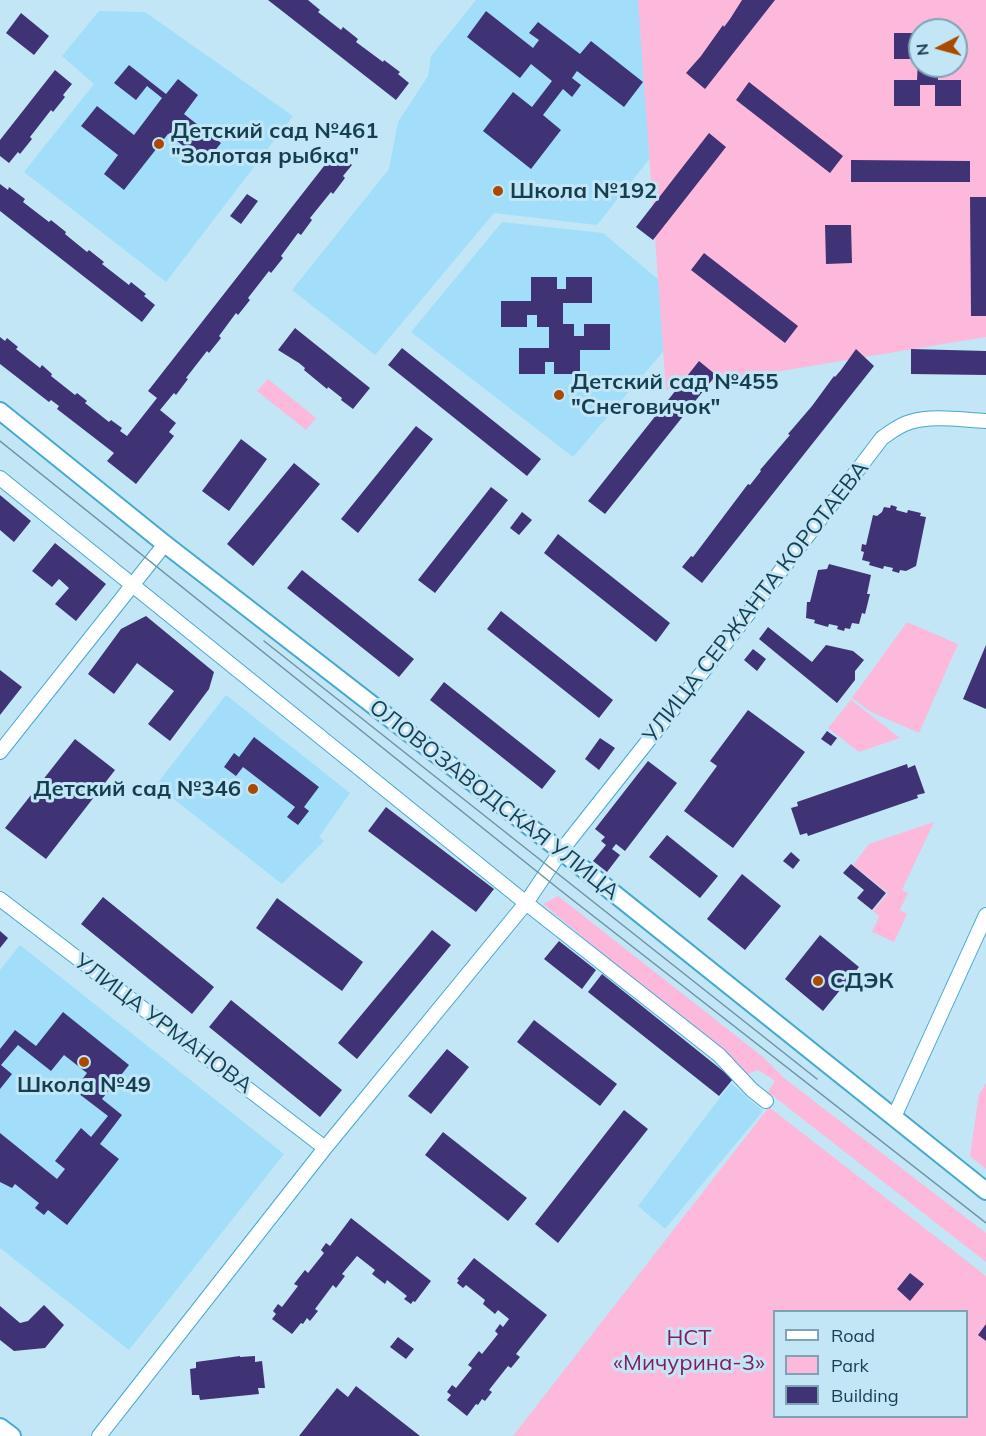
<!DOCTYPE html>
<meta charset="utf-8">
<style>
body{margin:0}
#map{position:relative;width:986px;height:1436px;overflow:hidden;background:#c2e6f6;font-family:Mulish,sans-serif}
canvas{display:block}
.legend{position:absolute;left:773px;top:1310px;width:195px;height:108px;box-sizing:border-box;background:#c2e6f6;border:2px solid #7da3b4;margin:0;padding:8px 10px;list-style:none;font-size:18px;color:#153f50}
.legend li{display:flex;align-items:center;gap:12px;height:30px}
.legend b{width:30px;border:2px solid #7da3b4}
.north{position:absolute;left:908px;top:18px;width:60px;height:60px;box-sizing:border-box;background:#c2e6f6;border:2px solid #7da3b4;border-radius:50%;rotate:264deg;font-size:16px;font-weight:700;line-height:24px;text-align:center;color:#153f50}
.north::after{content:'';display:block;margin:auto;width:21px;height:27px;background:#a94a00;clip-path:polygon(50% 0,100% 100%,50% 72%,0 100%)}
</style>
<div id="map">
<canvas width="986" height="1436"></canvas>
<ul class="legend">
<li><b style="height:8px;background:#fff"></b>Road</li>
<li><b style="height:16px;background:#fdb9db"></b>Park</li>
<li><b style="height:16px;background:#3f3375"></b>Building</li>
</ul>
<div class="north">N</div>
</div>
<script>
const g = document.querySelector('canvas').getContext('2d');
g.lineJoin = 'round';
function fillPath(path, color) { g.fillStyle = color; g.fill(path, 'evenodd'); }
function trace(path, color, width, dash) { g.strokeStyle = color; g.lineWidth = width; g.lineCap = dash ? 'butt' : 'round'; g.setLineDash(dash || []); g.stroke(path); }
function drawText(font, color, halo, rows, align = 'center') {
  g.font = font + ' Mulish,sans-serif'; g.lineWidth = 6; g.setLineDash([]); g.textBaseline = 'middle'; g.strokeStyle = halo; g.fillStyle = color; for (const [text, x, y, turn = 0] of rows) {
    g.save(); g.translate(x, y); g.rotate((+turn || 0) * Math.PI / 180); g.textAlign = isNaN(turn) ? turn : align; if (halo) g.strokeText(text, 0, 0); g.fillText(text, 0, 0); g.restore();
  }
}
fillPath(new Path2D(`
 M476 0H693L697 99 597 225 494 213 375 355 292 290 389 169 398 122 428 76 431 56Z
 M99 11 145 12 293 116 166 282 24 172 94 84 62 56Z
 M502 222 603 233 697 312 573 457 411 332Z
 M226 695 350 793 319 837 324 841 282 884 156 785Z
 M20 945 284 1154 129 1350 0 1248V970Z
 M731 1083 763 1111 665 1229 638 1206Z`), '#a2def9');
fillPath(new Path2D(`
 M638 0H986V337L666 390ZM920 30H956V66H920Z
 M268 379 316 418 306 430 257 391Z
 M907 622 958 644 919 733 871 712 852 698Z
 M851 700 900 738 859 752 828 728Z
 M934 822 902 890 908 893 900 910 907 914 894 942 872 932 879 916 873 911 888 893 853 865 869 844Z
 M558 896 763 1057 784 1078 986 1233V1262L768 1092 775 1081 758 1070 748 1074 543 904Z
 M986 1083V1169L970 1156 979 1094Z
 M769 1107 986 1276V1436H513ZM774 1312H966V1416H774Z`), '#fdb9db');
fillPath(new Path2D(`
 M268 0H308L320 10 318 12 341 30 343 27 358 39 356 42 383 62 384 60 400 72 398 74 409 83 396 100Z
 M742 0H775L705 89 686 73 701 56 723 25 724 27 730 19Z
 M486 11 533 48 539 40 529 33 538 22 580 54 591 41 643 82 624 107 577 71 572 78 581 85 572 97 563 89 543 115 561 130 531 169 483 131 513 92 532 107 552 81 531 64 520 78 467 37Z
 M21 13 49 36 34 55 6 33Z
 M894 33H920V66H938V80H961V106H935V85H920V106H894V80H917L918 59H894Z
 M956 33H961V59H956Z
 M129 65 166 94 178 79 198 95 184 114 221 143 205 163 168 134 124 190 104 174 118 155 81 126 97 106 134 135 162 98 147 86 136 100 114 83Z
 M55 70 72 84 63 95 65 97 53 112 51 110 30 137 32 139 20 154 18 152 9 163 0 156V140Z
 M749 82 843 156 830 173 736 100Z
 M709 133 726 147 653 240 636 227Z
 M335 152 352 165 343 176 345 178 333 194 331 192 310 218 312 220 301 235 298 233 281 256 283 258 271 273 269 271 248 298 250 300 238 315 236 313 219 336 221 338 209 353 207 351 186 378 188 379 176 395 174 393 160 410 176 423 169 432 174 436 136 484 107 461 114 453 57 409 59 406 51 400 49 402 0 364V337L5 341 7 338 18 347 16 349 40 368 42 365 52 374 51 376 75 395 77 393 87 401 85 403 109 422 111 420 122 428 120 431 127 436 157 398 148 391Z
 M851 160 970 161V182H851Z
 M0 184 8 190 9 187 25 199 23 202 49 222 51 220 66 232 65 234 87 252 89 250 104 262 102 264 129 285 131 282 146 294 144 296 155 305 142 322 0 211Z
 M247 194 258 201 241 224 230 216Z
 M970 197H986V316H971Z
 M825 225H851L852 263 826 264Z
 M704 253 798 326 785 343 691 270Z
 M531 277H557V289H566V277H592V303H563V324H574V336H584V324H610V350H580V374H554V362H545V374H519V348H549V327H537V315H527V327H501V301H531Z
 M295 328 370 388 353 409 341 400 342 398 328 387 327 389 304 370 305 368 299 363 278 350Z
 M402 348 541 459 527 476 388 365Z
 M856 349 874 366 702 583 682 567 691 556 693 557 748 484 750 485 761 471 760 470 790 435 788 434 812 406 834 376 835 377 841 370Z
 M911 349 986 351V375L911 374Z
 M699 361 716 375 605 514 588 501Z
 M416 426 433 439 358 533 341 519Z
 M241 439 267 459 229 511 202 491Z
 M294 463 320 484 253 566 227 544Z
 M491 487 508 500 435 593 418 580Z
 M0 495 31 521 14 542 0 530Z
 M891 505 897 507 896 510 907 513 908 510 921 513 920 516 926 517 916 566 906 571 900 570 899 573 892 571 893 568 884 566 883 569 869 565 870 562 862 560 864 552 861 551 862 544 866 545 873 515 877 516 882 512 884 507 890 508Z
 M522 512 532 520 519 535 510 528Z
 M558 534 670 623 656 642 544 553Z
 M55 543 106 584 76 621 55 604 69 588 59 579 52 587 32 571Z
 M829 564 871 575 867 594H870L865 614 862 613 859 624 852 623 850 629 845 628 844 631 837 629 838 626 829 624 828 627 814 623 815 620 806 618 807 602H810L818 570 827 569Z
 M302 570 414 659 399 677 287 588Z
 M501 611 613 700 599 718 487 629Z
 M146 616 214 672 209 689 170 741 148 724 174 691 137 663 114 694 88 674 121 629Z
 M768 627 812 662 826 645 853 651 864 660 855 671V680L837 703 759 639Z
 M986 645V709L963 699Z
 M753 649 766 659 757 671 744 660Z
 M0 670 22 687 0 715Z
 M444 682 556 771 542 789 430 700Z
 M748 710 805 752 733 848 684 811 717 766 710 761Z
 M827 731 837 738 831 746 821 739Z
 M254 737 319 787 304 807 309 811 298 825 287 817 295 807 243 767 236 776 224 767 234 753 239 757Z
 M600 738 615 748 599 770 585 759Z
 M75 739 115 770 46 859 5 828Z
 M648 761 677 783 625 851 616 844 612 849 620 855 607 872 593 861 606 845 601 841 605 837 595 829Z
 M907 764 908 768 915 765 925 793 917 795 918 798 808 836 807 833 800 835 791 808 798 806 797 802Z
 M386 807 494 889 476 912 368 831Z
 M667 835 718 876 700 898 649 857Z
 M791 852 800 860 793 869 783 861Z
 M851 864 886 893 872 910 857 898 864 890 843 873Z
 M742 874 781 906 745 950 707 919Z
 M103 897 214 987 192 1014 81 924Z
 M277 898 363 962 342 991 256 928Z
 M432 930 451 945 357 1059 338 1043Z
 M0 931 8 938 0 948Z
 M820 935 859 967 823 1011 785 979Z
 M559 941 596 970 582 989 544 959Z
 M602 974 733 1079 719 1096 588 992Z
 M231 1000 342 1090 320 1117 209 1027Z
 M63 1012 129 1065 102 1099 122 1115 100 1144 119 1159 67 1225 48 1210 44 1215 35 1208 39 1203 15 1184 12 1188 0 1182V1133L57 1179 65 1169 55 1161 81 1128 91 1137 108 1116 74 1090 87 1073 64 1055 51 1071 18 1045 1 1065 12 1074 0 1089V1049L15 1030 36 1046Z
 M534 1020 617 1084 600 1106 517 1042Z
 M447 1049 469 1067 431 1114 408 1096Z
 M624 1110 648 1129 558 1243 535 1224Z
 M443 1132 527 1198 508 1221 425 1155Z
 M351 1218 431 1281 415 1302 413 1301 411 1304 404 1299 407 1296 387 1280 385 1284 372 1274 375 1270 357 1256 342 1274 345 1276 336 1288 333 1285 315 1309 318 1311 310 1321 307 1318 303 1324 301 1323 292 1334 272 1319 276 1314 273 1311 278 1304 282 1307 298 1286 294 1284 305 1270 308 1273 324 1253 321 1250 326 1243 330 1246Z
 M474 1258 547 1315 516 1354 520 1357 511 1368 508 1366 489 1390 492 1392 485 1401 482 1399 478 1405 476 1404 467 1416 447 1400 451 1395 447 1392 452 1385 456 1388 472 1368 468 1365 479 1351 482 1354 498 1334 495 1331 500 1324 503 1327 509 1319 498 1310 495 1314 483 1304 485 1300 466 1285 463 1288 457 1283 459 1280 457 1279Z
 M910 1273 924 1284 910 1301 897 1289Z
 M44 1305 64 1325 45 1348 14 1351 0 1340V1306L20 1323 28 1321Z
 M986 1324V1341L978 1335Z
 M398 1337 414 1349 406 1359 390 1347Z
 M240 1356V1357L255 1356V1362L262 1361 265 1388H258L259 1394 200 1400 199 1395H192L190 1369 196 1368V1362Z
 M356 1386 420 1436H299L337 1388 348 1397Z`), '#3f3375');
const minor = new Path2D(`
 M0 478 526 903 719 1055 752 1090 766 1101
 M0 752 165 544
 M0 899 325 1148
 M894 1117 986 915
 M99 1436 325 1148 526 903 561 851 735 631 882 438C891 432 899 425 910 422 933 415 962 420 986 421`);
const tertiary = new Path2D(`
 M0 411 165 544 561 851 986 1191
 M0 1427 12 1436`);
trace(minor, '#45a9d0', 16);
trace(tertiary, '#45a9d0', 20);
trace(minor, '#fff', 14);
trace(tertiary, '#fff', 16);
trace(new Path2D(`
 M0 441 560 890 986 1223
 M264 641 817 1079`), '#6d94a4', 1.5);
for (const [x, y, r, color] of [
 [159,144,6,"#a94a00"],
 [498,191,6,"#a94a00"],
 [559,395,6,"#a94a00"],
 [253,789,6,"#a94a00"],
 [818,981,6,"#a94a00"],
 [84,1062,6,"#a94a00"]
]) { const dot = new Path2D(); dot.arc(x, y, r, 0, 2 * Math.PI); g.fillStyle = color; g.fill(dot); trace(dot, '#c2e6f6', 2); }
drawText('bold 22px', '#153f50', '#c2e6f6', [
 ["Детский сад №461",171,131],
 ["\"Золотая рыбка\"",171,156],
 ["Школа №192",510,191],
 ["Детский сад №455",571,382],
 ["\"Снеговичок\"",571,407],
 ["Детский сад №346",241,789,"right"],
 ["СДЭК",830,981],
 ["Школа №49",84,1085,"center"]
], 'left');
drawText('22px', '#153f50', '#c2e6f6', [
 ["УЛИЦА СЕРЖАНТА КОРОТАЕВА",756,602,-52],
 ["ОЛОВОЗАВОДСКАЯ УЛИЦА",494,800,38],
 ["УЛИЦА УРМАНОВА",163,1024,37]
]);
drawText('22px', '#831e5c', '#c2e6f6', [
 ["НСТ",689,1338],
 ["«Мичурина-3»",689,1363]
]);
</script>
